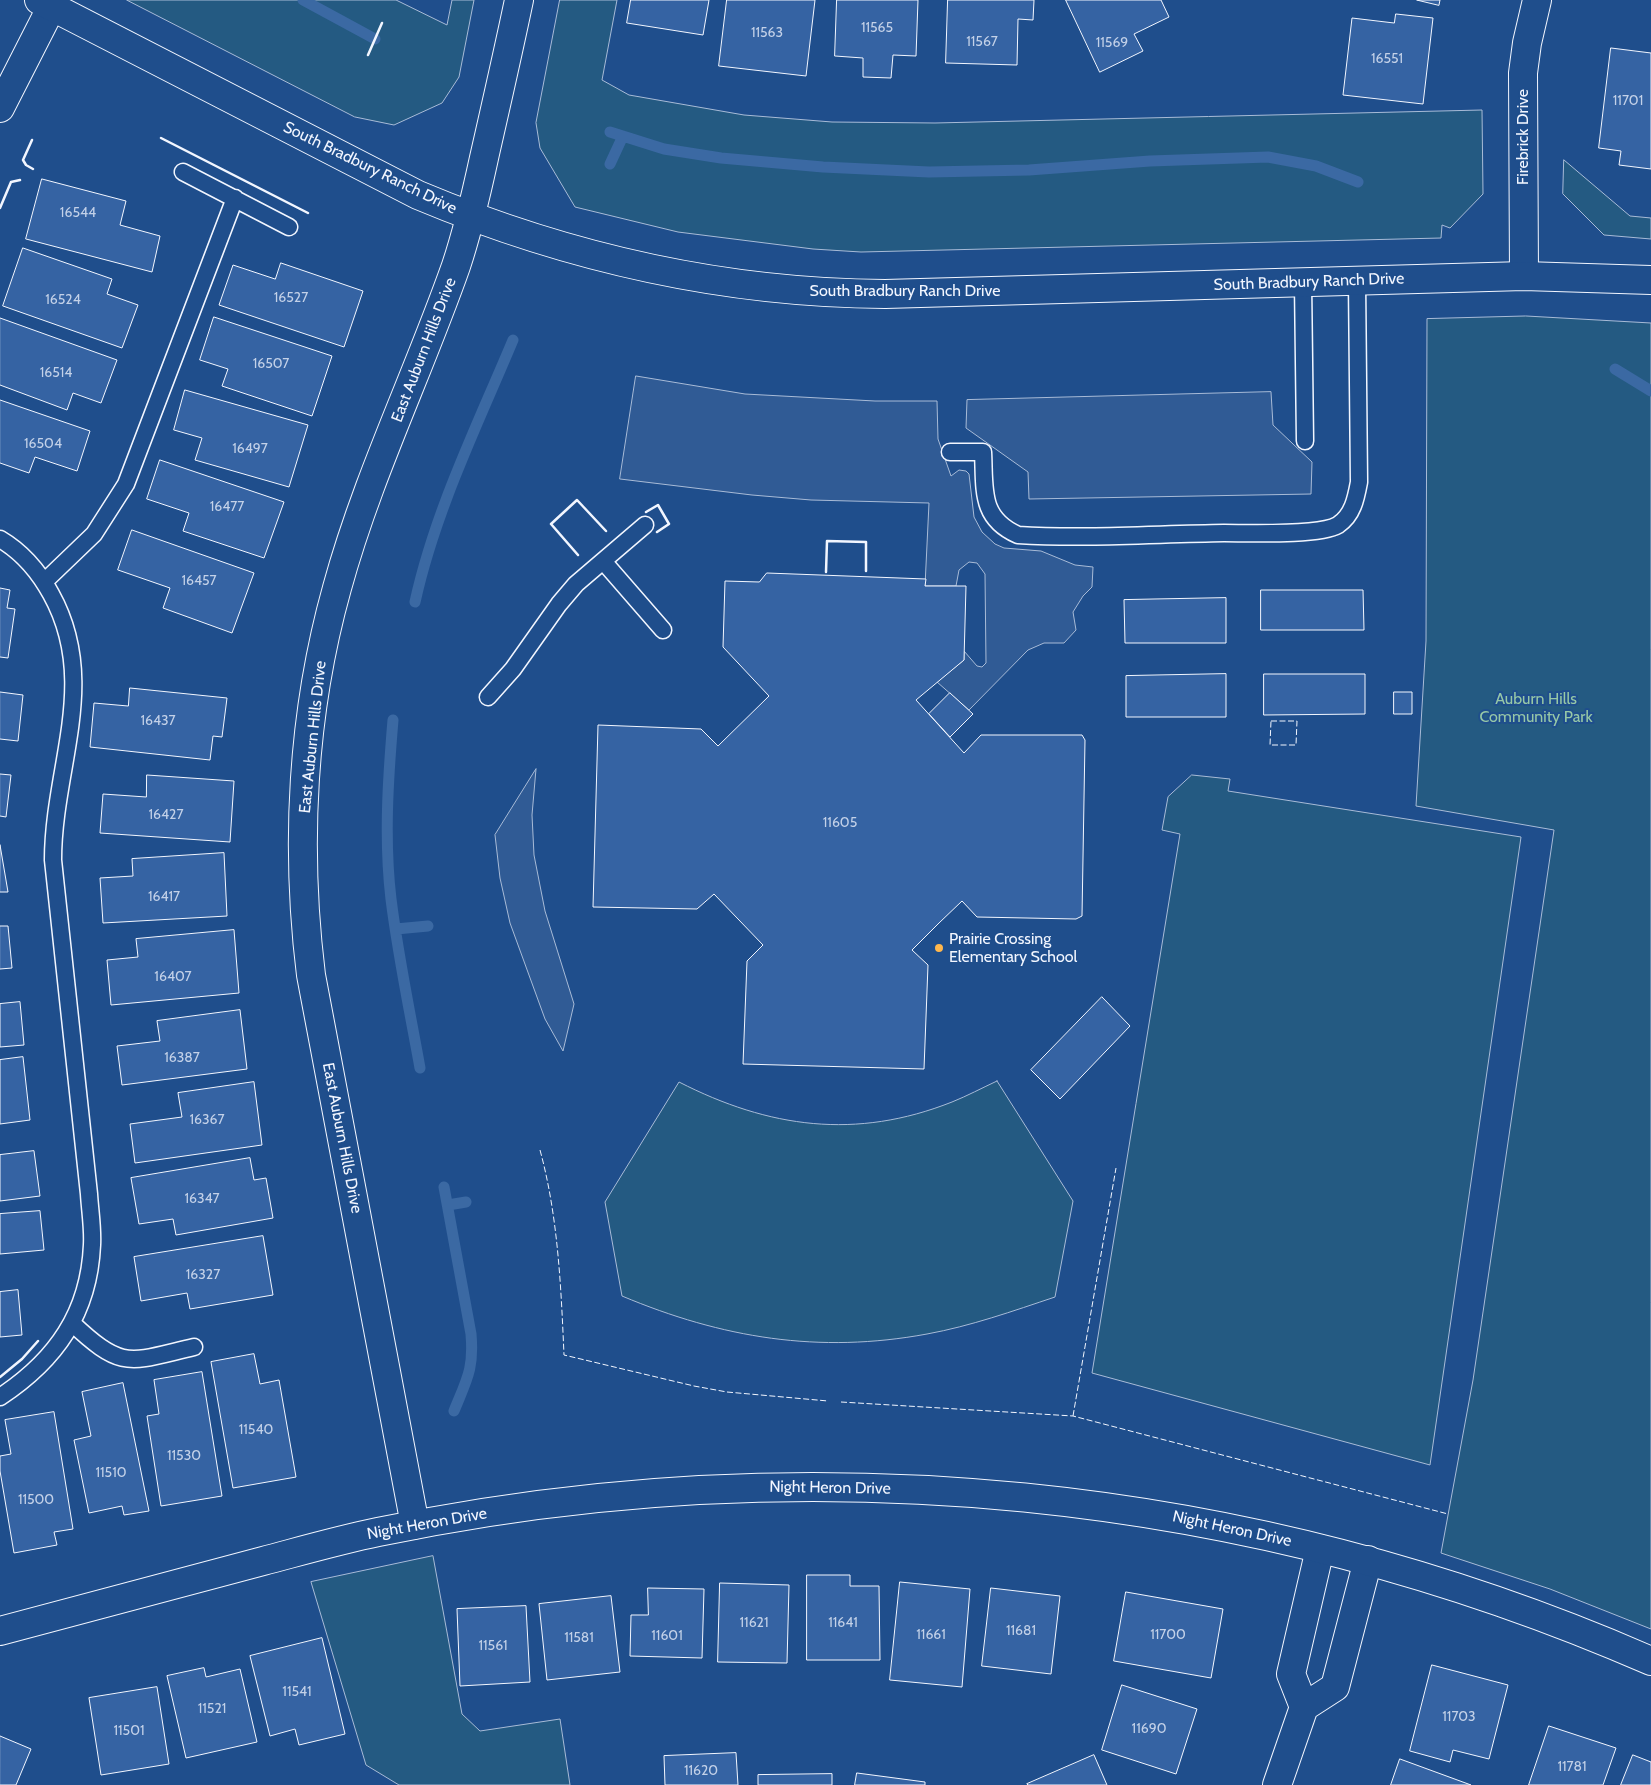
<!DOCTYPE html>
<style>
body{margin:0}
canvas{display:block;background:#1f4e8c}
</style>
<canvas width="1651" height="1785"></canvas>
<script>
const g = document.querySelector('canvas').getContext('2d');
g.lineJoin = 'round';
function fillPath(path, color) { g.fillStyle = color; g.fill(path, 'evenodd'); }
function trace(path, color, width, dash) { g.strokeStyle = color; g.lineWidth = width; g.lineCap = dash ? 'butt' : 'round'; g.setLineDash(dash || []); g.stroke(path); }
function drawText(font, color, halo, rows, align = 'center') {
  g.font = font + ' Cabin,sans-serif'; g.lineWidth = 4; g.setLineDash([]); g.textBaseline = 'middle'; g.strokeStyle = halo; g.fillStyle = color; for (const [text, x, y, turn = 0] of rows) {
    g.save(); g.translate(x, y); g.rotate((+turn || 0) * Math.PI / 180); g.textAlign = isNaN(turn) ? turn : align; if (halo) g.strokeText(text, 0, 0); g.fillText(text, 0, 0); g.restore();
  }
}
const green = new Path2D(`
 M127 0H396L447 25 452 0H474L459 77 442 103 394 125 355 117Z
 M560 0H617L602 80 629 95 744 115 832 122 935 123 1482 110 1483 194 1450 228 1442 225 1441 238 861 252 813 249 678 232 575 207 540 148 536 123Z
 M1564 160 1630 216 1651 218V239L1604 235 1563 194Z
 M1526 316 1651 323V1629L1550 1589 1441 1553 1473 1380 1554 830 1416 806 1426 641 1427 319Z
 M1192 775 1230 779 1228 791 1521 837 1430 1465 1092 1373 1180 834 1162 830 1168 797Z
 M997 1081 1073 1201 1055 1297C1013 1311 971 1326 927 1334 819 1354 722 1338 622 1296L605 1202 679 1082C769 1128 856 1140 952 1102 967 1096 982 1088 997 1081Z
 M433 1556 462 1714 480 1731 560 1719 570 1785H399L366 1765 311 1582Z`);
fillPath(green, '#245a82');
trace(green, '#a8bbd7', 1);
const parking = new Path2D(`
 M636 376 745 394 875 401H937L938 439 951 476 959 470 966 471 969 474 974 517 982 532 995 544 1004 548 1041 551 1075 565 1093 567 1092 587 1083 596 1073 612 1076 630 1064 643H1044L1028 650 969 710 937 682 964 660V651L977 666 982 667 986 663 985 574 977 563 969 562 959 570 956 586H925L929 503 811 500 752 495 620 479Z
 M1271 392 1273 425 1312 462 1311 494 1029 499 1028 472 966 428 967 400Z
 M536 769 532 815 534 855 545 911 574 1004 563 1051 545 1019 510 923 500 878 495 835Z`);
fillPath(parking, '#305b95');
trace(parking, '#a8bbd7', 1);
trace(new Path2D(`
 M303 0 375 39
 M610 132 664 149 721 158 823 167 929 172 1029 170 1150 161 1268 157 1316 166 1358 182
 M610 164 623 136
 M1615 369 1651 391
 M415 602C435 511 477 426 513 340
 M393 720C388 779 384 840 391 899 398 956 410 1012 420 1068
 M396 929 428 926
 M444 1187 471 1334C474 1369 467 1379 454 1411
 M448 1205 466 1202`), '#3b69a3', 11);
const building = new Path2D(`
 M631 0H709L703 35 627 23Z
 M727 0H815L806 76 719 66Z
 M837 0H918L916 56 893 55 891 78 863 77V58L835 56Z
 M948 0H1034L1033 20 1018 19 1017 65 946 63Z
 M1066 0H1161L1169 17 1134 34 1143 51 1100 72Z
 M1417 0H1440L1439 5Z
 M1396 14 1433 18 1423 104 1343 95 1352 18 1394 23Z
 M1611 48 1651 53V169L1619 165 1621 151 1599 148Z
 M42 179 126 201 120 225 160 236 152 272 26 239Z
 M23 248 112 279 107 294 138 305 122 348 3 306Z
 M281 263 363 291 344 347 219 305 233 265 275 279Z
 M214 317 332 356 312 416 222 386 228 369 200 360Z
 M0 318 117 360 101 403 73 393 67 410 0 385Z
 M185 390 308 425 289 487 195 460 202 438 174 430Z
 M0 400 90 431 77 471 35 457 29 473 0 463Z
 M160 460 284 502 264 558 183 531 189 513 147 499Z
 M132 530 254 573 232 633 163 608 170 588 118 570Z
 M767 573 926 579 925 586H966L964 660 916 700 964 753 981 735H1082L1085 740 1082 916 1076 919 977 917 962 901 939 923 912 950 928 965 924 1069 743 1064 747 961 763 945 714 894 697 909 593 907 598 725 701 729 718 746 769 696 723 647 725 581 759 582Z
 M0 588 10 590 7 608 15 609 8 658 0 657Z
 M1261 590H1363L1364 630H1261Z
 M1226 598V643H1125L1124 600Z
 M1226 674V717H1126V676Z
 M1264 674H1365V714L1264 715Z
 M130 688 227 698 222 737 213 736 210 760 90 747 94 703 128 706Z
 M0 692 23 695 18 741 0 739Z
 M1394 692H1412V714H1394Z
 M950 693 973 714 950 737 929 714Z
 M0 774 11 775 6 817 0 816Z
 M147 775 234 781 230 842 100 833 103 794 146 797Z
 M0 845 8 892H0Z
 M224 853 227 916 103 923 100 878 133 876 132 859Z
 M0 926H8L12 968 0 969Z
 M234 930 239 993 111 1005 107 960 138 957 136 939Z
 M1102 997 1130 1026 1060 1099 1031 1070Z
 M20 1002 24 1045 0 1047V1004Z
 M240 1010 247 1069 122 1085 117 1046 160 1041 157 1021Z
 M23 1057 30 1120 0 1124V1060Z
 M254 1082 262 1145 135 1163 130 1124 182 1117 178 1093Z
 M34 1151 40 1196 0 1201V1155Z
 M250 1158 254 1180 266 1178 273 1218 176 1235 173 1219 139 1224 131 1178Z
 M40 1211 44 1250 0 1254V1214Z
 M263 1236 273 1295 190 1309 187 1293 141 1301 134 1257Z
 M18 1290 22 1335 0 1337V1292Z
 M254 1354 260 1384 279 1380 296 1477 233 1488 211 1362Z
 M202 1372 222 1496 161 1506 147 1416 159 1414 154 1380Z
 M123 1383 149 1511 124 1515 122 1506 89 1513 74 1440 91 1436 82 1392Z
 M54 1412 73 1529 54 1532 57 1545 14 1553 0 1471V1456L11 1454 5 1420Z
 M807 1575H850V1586H879L880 1660H807Z
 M900 1582 970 1589 962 1687 890 1680Z
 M720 1583 789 1585 787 1663 718 1662Z
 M648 1588 704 1589 702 1658 630 1656 631 1615H648Z
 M991 1588 1060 1596 1051 1674 982 1666Z
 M1126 1592 1223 1609 1211 1678 1114 1661Z
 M611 1596 620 1672 547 1680 539 1604Z
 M526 1606 530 1682 460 1686 457 1609Z
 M322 1638 345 1734 299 1745 295 1729 270 1736 250 1656Z
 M1432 1665 1508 1685 1489 1759 1453 1750 1450 1762 1410 1751Z
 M204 1668 206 1677 240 1669 257 1742 186 1758 167 1676Z
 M1122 1685 1197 1709 1176 1774 1102 1750Z
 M157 1687 169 1764 101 1775 89 1698Z
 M1549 1726 1616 1748 1603 1785H1529Z
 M0 1736 31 1749 16 1785H0Z
 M736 1753 738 1785H665L664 1756Z
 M1094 1755 1107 1785H1028L1027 1784Z
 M1633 1755 1651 1762V1785H1621Z
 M1400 1759 1471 1785H1391Z
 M857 1773 925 1782V1785H855Z
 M832 1774V1785H758V1775Z`);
fillPath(building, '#3563a3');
trace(building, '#f2f6ff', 1);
const service = new Path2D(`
 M183 172 289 227
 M1303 282 1305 441
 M950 452H983C985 488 979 518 1018 535 1086 539 1155 534 1224 533 1249 533 1319 536 1338 525 1353 515 1356 498 1359 482L1357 281
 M0 539C22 552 39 572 51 594 100 682 53 767 53 860L89 1194C90 1211 93 1228 92 1245 89 1313 56 1360 0 1397
 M603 561 663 630
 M44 582 94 534 126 484 235 198
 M488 697 513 669 559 604 576 584 645 525
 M72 1323C123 1371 129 1362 194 1347`);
const minor = new Path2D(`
 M0 108 52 6
 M1524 276 1523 73 1527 43 1537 0
 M1304 1707 1291 1674 1320 1549
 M1277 1785 1304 1707 1335 1687 1368 1560`);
const tertiary = new Path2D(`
 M39 0 418 195C566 257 724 293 885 294L1524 276 1651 280
 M415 1525 311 975C295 846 302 713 337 588 367 478 418 374 456 266 468 230 476 195 484 158 496 105 508 53 519 0
 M0 1631C88 1608 175 1584 263 1561 301 1551 339 1540 378 1532 806 1443 1250 1486 1651 1661`);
trace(service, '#f2f6ff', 19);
trace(minor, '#f2f6ff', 30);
trace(tertiary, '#f2f6ff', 30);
trace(service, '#1f4e8c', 16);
trace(minor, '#1f4e8c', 28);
trace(tertiary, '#1f4e8c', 28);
trace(new Path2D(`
 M368 55 382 23
 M1271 721H1297L1296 745H1270Z
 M540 1150C558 1216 561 1286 564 1355L694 1386 727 1392 828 1401
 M841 1402 1073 1416 1448 1514
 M1073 1416 1116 1168`), '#f2f6ff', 1, [6, 2.5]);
trace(new Path2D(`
 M368 55 382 23
 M161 138 308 213
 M32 140 23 160 26 165 33 169
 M0 208 11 182 20 180
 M646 512 658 505 669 524 657 532
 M578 555 551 524 577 500 606 531
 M826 572 827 541 866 542V571
 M0 1377 22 1359 38 1341`), '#f2f6ff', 2.5);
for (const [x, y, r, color] of [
 [939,948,5,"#ffb74d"]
]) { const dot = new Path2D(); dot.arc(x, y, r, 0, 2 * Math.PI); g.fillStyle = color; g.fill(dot); trace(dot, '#1f4e8c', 2); }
drawText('14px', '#c3d1e8', null, [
 ["11565",877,28],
 ["11563",767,33],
 ["11567",982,42],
 ["11569",1112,43],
 ["16551",1387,59],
 ["11701",1628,101],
 ["16544",78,213],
 ["16527",291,298],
 ["16524",63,300],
 ["16507",271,364],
 ["16514",56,373],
 ["16504",43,444],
 ["16497",250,449],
 ["16477",227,507],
 ["16457",199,581],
 ["16437",158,721],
 ["16427",166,815],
 ["11605",840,823],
 ["16417",164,897],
 ["16407",173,977],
 ["16387",182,1058],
 ["16367",207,1120],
 ["16347",202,1199],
 ["16327",203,1275],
 ["11540",256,1430],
 ["11530",184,1456],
 ["11510",111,1473],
 ["11500",36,1500],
 ["11621",754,1623],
 ["11641",843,1623],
 ["11681",1021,1631],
 ["11661",931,1635],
 ["11700",1168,1635],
 ["11601",667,1636],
 ["11581",579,1638],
 ["11561",493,1646],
 ["11541",297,1692],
 ["11521",212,1709],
 ["11703",1459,1717],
 ["11690",1149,1729],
 ["11501",129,1731],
 ["11781",1572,1767],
 ["11620",701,1771]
]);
drawText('16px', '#f2f6ff', '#1f4e8c', [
 ["Firebrick Drive",1523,137,-90],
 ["South Bradbury Ranch Drive",370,168,26],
 ["South Bradbury Ranch Drive",1309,282,-2],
 ["South Bradbury Ranch Drive",905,291],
 ["East Auburn Hills Drive",424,350,-69],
 ["East Auburn Hills Drive",313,737,-84],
 ["East Auburn Hills Drive",342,1138,79],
 ["Night Heron Drive",830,1488,1],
 ["Night Heron Drive",427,1524,-10],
 ["Night Heron Drive",1232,1529,12]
]);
drawText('16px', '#97c8a6', '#1f4e8c', [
 ["Auburn Hills",1536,699],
 ["Community Park",1536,717]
]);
drawText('16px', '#f2f6ff', '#1f4e8c', [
 ["Prairie Crossing",949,939],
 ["Elementary School",949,957]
], 'left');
</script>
